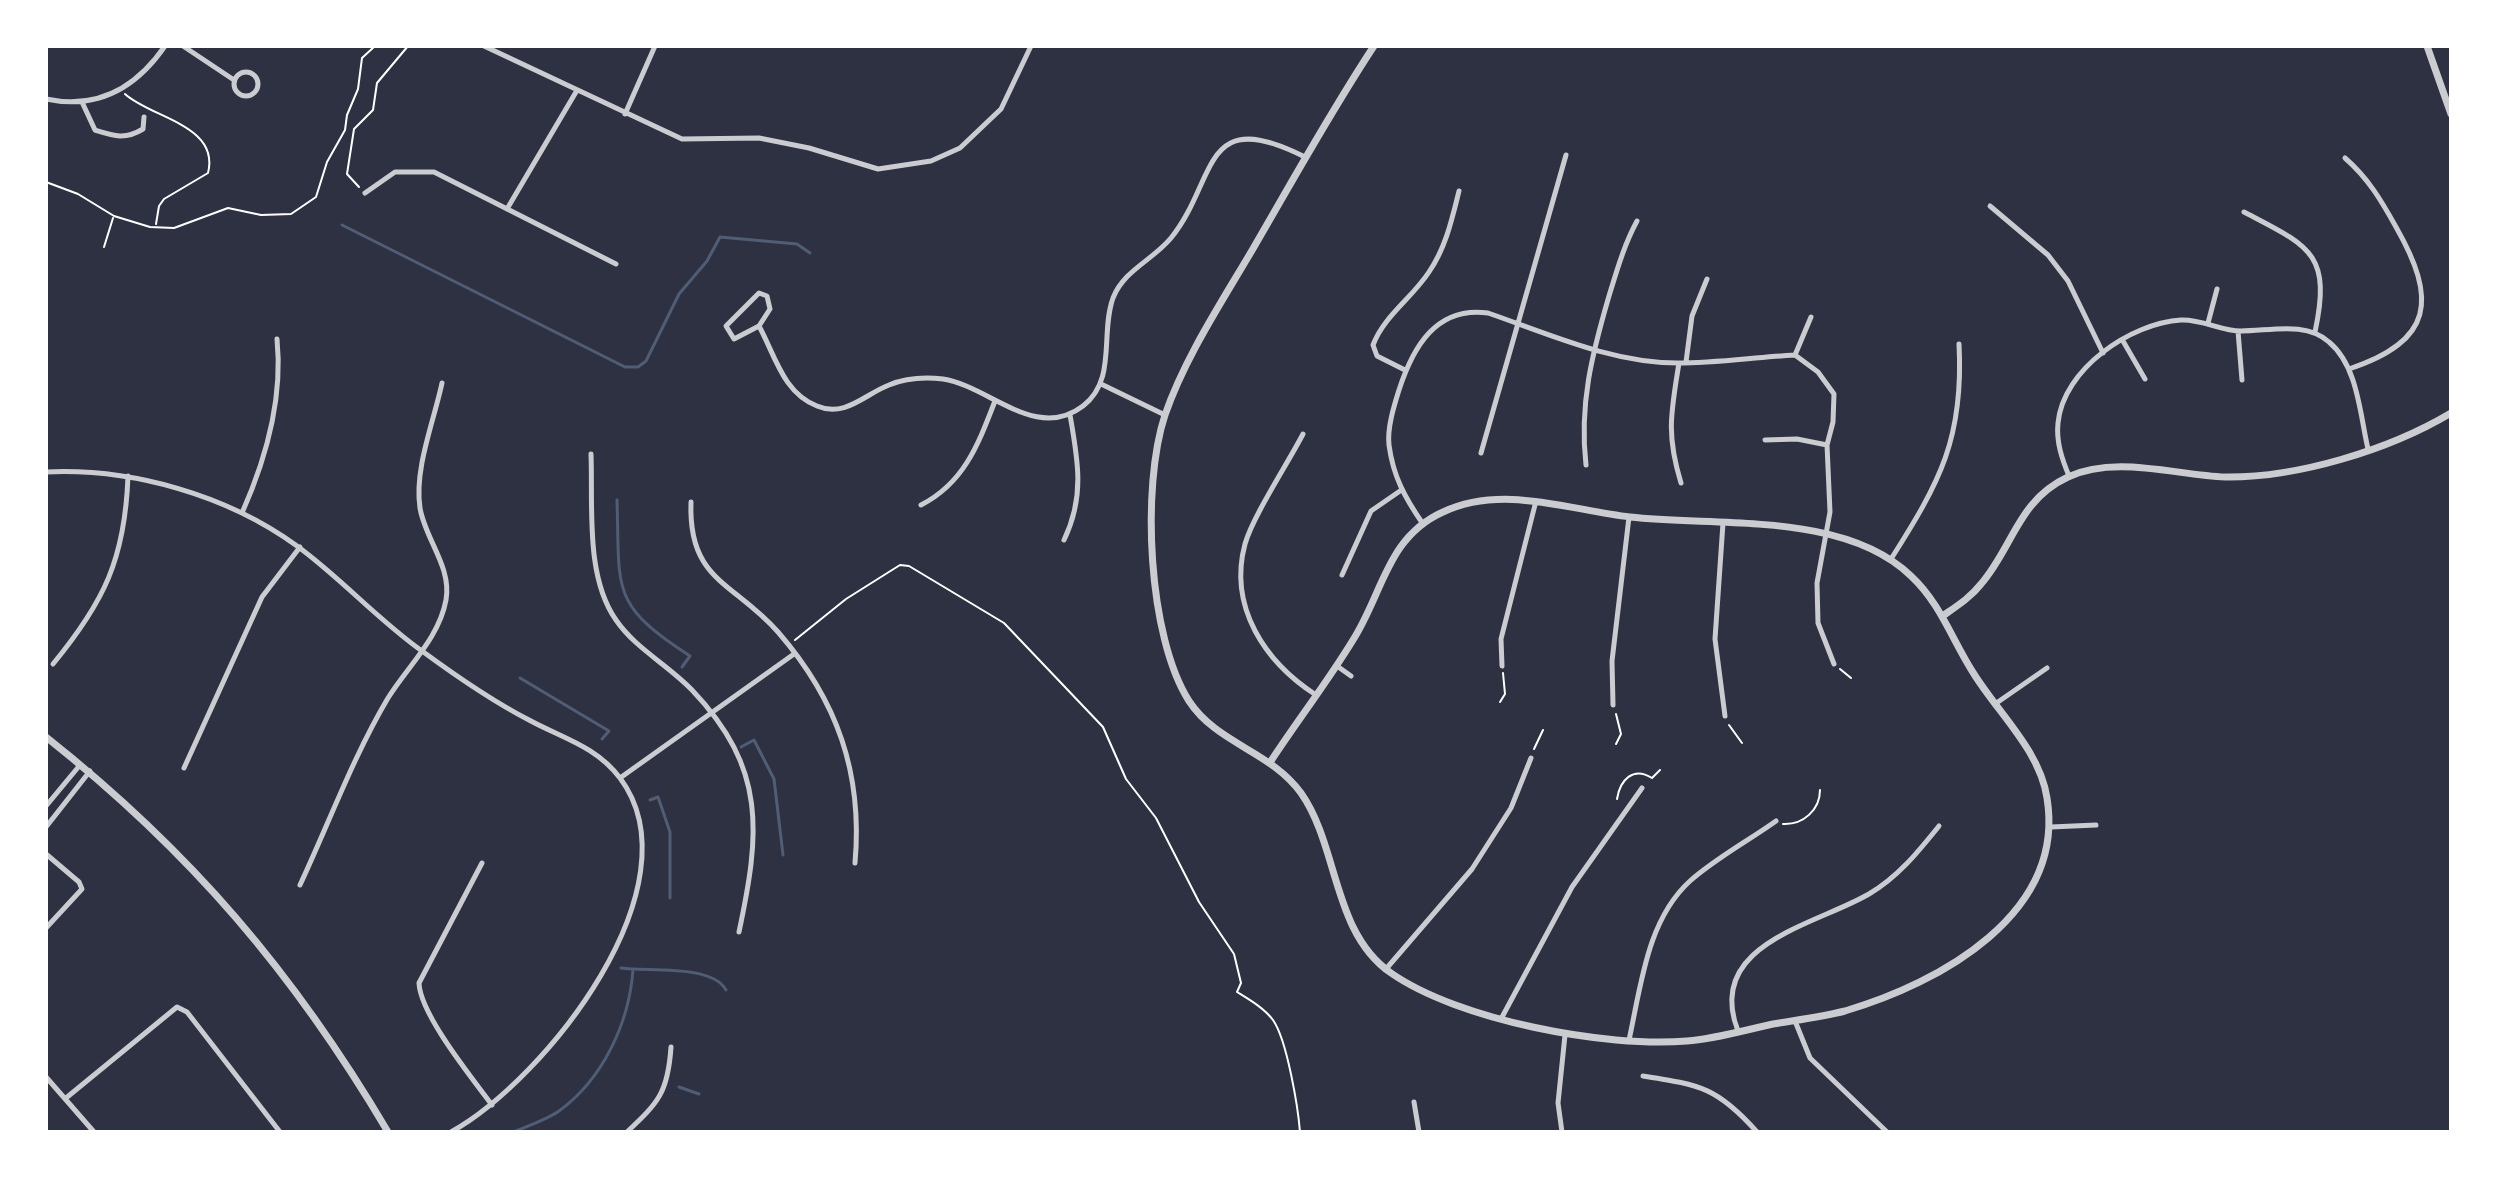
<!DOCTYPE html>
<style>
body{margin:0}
#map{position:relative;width:2497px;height:1178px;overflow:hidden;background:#2d3142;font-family:"Noto Sans",sans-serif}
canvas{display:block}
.frame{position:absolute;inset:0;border:48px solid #fff;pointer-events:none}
</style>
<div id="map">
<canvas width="2497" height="1178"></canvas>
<div class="frame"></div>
</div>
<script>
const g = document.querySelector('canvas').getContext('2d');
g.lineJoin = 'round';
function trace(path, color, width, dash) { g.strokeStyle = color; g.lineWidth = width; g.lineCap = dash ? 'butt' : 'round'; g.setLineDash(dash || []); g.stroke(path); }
trace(new Path2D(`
 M342 225 625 367H638L646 361 679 294 707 261 720 237 797 244 810 253
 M617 500C620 589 609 604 690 656L682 667
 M520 678 609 731 602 739
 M741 747 754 740 774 779 783 855
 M650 800 658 797 670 832V898
 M621 968C648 972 712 964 726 990
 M679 1087 699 1094
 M513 1132C528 1126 546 1120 559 1111 603 1079 629 1023 633 970`), '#4f5d75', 3);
trace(new Path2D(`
 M125 94C151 118 220 125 208 173L164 199 159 206 156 224
 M46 182 78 194 114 216 150 227 174 228 228 208 261 215 291 214 316 197 327 162 345 130 347 115 358 89 362 58 375 46
 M359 187 347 174 354 129 373 110 377 83 408 46
 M104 247 113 218
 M795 640 846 599 900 565 909 566 1004 623 1103 727 1126 779 1156 818 1199 902 1234 954 1241 983 1237 992C1250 1000 1264 1008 1273 1020 1287 1040 1298 1107 1300 1132
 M1840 669 1851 678
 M1500 702 1505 694 1503 673
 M1616 714 1621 734 1616 744
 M1729 725 1742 743
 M1534 749 1543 730
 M1617 799C1620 780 1633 766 1652 778L1660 770
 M1783 824C1803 825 1820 810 1820 790`), '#fff', 2);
trace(new Path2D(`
 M183 46 234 80
 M484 46 682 139 759 138 809 148 878 169 931 161 960 148 1001 109 1031 46
 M234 84a12 12 0 1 1 24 0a12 12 0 1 1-24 0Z
 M46 99C98 110 136 88 165 46
 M82 102 95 130C114 136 125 140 143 129L144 117
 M625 114 655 46
 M2345 158C2368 178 2381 200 2396 227 2437 299 2434 341 2349 369
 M365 193 395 172H434L616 264
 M1990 206 2048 255 2068 281 2103 353
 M507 209 576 92
 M2244 212C2309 246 2332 253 2315 332
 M2208 323 2217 289
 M759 326 734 339 726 326 759 293 767 296 770 309 759 326C775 355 783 393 817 406 845 418 865 394 889 385 906 378 925 377 943 379 989 386 1036 442 1083 406 1117 380 1100 334 1113 298 1124 270 1153 260 1171 238 1218 180 1200 104 1305 157
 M2238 331 2242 380
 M2123 341 2145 379
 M1795 355 1811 317
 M1686 362 1692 316 1707 279
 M1679 363C1671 413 1666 434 1681 483
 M1405 370 1377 356 1373 345C1384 316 1412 298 1429 272 1446 247 1452 219 1459 191
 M1101 384 1165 415
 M1303 434C1288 463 1253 516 1245 544 1228 607 1265 662 1316 695
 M1765 440 1797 439 1827 445
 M1481 453 1566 155
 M591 454C593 505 585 576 616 620 635 648 668 665 692 690 767 769 760 833 739 932
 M1586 465C1579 405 1592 354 1609 296 1617 270 1624 245 1637 221
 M46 472C132 468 227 495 297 546 341 578 378 620 422 651 456 676 492 701 529 720 562 738 596 746 620 778 700 885 545 1080 451 1132
 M2069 476C2062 459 2056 442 2058 423 2063 369 2131 323 2181 320 2202 319 2221 331 2241 331 2270 331 2306 321 2329 342 2358 366 2360 415 2368 449
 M691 502C688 581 734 582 778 632 837 700 863 773 855 863
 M921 505C964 483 978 445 995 401
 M242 513C266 459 283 398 277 339
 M1723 523 1715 639 1725 716
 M1423 524C1405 498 1393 476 1389 445 1387 428 1394 406 1399 390 1413 347 1436 306 1488 313 1549 334 1612 363 1678 363 1716 363 1756 357 1795 355L1818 372 1834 394 1833 422 1827 445 1830 512 1817 583 1818 623 1834 664
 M1064 540C1085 497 1078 460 1070 415
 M1891 559C1940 482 1964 438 1959 344
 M1342 575 1371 511 1400 491
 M53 664C104 602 125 559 128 476
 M1337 666 1351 676
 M1502 666 1501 639 1536 501
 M1995 704 2047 668
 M1613 705 1612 661 1629 517
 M184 768 262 597 300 547
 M620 778 794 654
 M46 806 80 765
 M46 827 90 771
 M2051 827 2096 825
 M46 854 79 882 82 889 46 928
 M482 863 419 983C420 1014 472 1078 492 1105
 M300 885C329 823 353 757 388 698 408 666 439 638 446 600 452 567 425 539 420 508 414 469 434 421 442 383
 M1386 969 1472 869 1511 808 1531 758
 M1501 1019 1572 887 1642 788
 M1795 1021 1810 1058 1887 1132
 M1738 1031C1704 944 1816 925 1869 894 1898 877 1918 852 1939 826
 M1629 1040C1641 986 1647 920 1690 881 1716 858 1748 841 1776 821
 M1643 1076C1700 1085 1717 1087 1757 1132
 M46 1077 94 1132
 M66 1098 177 1007 187 1012 280 1132
 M1414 1102 1419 1132
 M627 1132C659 1102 668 1092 671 1047
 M1562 1132 1558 1103 1565 1035`), '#caccd0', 5);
trace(new Path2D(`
 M2427 46 2451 114
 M1944 615C1957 606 1971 597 1981 584 2013 547 2018 500 2068 477 2115 455 2175 475 2225 477 2297 478 2389 450 2451 413
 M46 737C191 852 294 973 388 1132
 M1271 761C1298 720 1328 681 1353 640 1383 593 1387 537 1443 512 1503 484 1569 510 1630 517 1717 527 1844 511 1911 576 1941 604 1952 640 1974 674 1999 714 2040 751 2047 798 2066 914 1940 983 1845 1011 1822 1017 1797 1020 1773 1024 1745 1030 1715 1039 1687 1041 1606 1048 1458 1020 1391 973 1332 932 1339 847 1301 793 1271 751 1217 744 1189 701 1148 637 1141 487 1165 415 1185 357 1223 300 1254 247 1293 180 1331 111 1374 46`), '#caccd0', 7);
</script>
